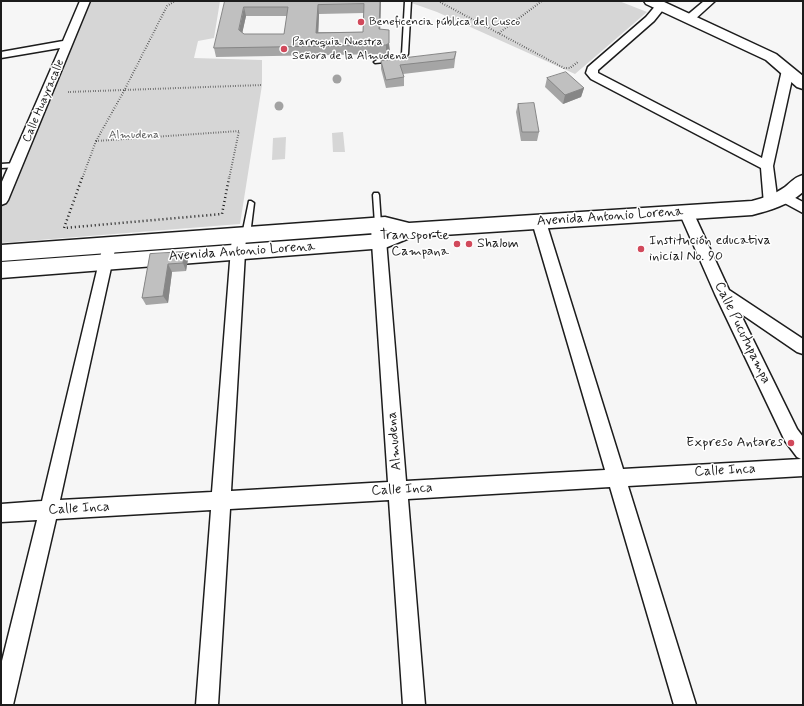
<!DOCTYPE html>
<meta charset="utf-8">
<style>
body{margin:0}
#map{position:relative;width:804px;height:706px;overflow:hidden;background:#f6f6f6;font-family:Mynerve,sans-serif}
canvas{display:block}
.frame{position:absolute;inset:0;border:2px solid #1c1c1c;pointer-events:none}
</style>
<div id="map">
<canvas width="804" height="706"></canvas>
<div class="frame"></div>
</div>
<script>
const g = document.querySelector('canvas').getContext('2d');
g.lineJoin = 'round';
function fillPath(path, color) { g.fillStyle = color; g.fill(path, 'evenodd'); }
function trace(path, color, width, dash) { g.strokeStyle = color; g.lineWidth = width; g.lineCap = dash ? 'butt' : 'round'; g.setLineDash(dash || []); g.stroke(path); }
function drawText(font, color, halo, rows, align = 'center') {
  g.font = font + ' Mynerve,sans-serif'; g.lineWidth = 3; g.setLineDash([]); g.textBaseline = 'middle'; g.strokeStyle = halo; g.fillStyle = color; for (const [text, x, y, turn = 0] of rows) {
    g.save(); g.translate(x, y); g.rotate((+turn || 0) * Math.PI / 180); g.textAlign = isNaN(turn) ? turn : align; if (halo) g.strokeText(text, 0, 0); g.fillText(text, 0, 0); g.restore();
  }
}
fillPath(new Path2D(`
 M86 1H234H220L214 38 198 41 194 58 262 60V85L240 224 1 243V200Z
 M406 1H619L647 12 575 74 437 12Z
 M343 132 345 152H333L332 133Z
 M286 137 285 159 272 160 273 138Z`), '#d6d6d6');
const lane = new Path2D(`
 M405 1H411L408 54 404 60 375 63 374 62 377 60 400 58 402 54Z
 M17 163H19V167L1 168V164Z
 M374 193H378L379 195 381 224 378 227 375 224 373 195Z
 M249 201H251L254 203 250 235 246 238 242 235Z`);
const street = new Path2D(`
 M80 1H90L8 200 6 203 1 205V184L60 48 1 58V52L63 41Z
 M704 1H715L693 21H685L684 19 685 17Z
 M661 3 666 6 654 21 598 70V73L762 158 782 70 784 68H792L794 70 773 166 778 204 776 207 771 209 766 207 764 204 761 168 591 79 586 73 588 67 646 17 657 4Z
 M784 192 803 202V213L779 200 777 197 779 194Z
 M686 207 691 208 693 212 729 290 803 339V354L797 352 740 313 797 429 803 437V476L628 486 696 705H674L610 487 408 499 425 705H403L389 500 230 509 218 705H196L211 510 56 519 13 705H1V665L37 520 1 522V504L42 501 104 241 109 240 114 241 116 245 60 500 212 492 232 236 234 232 239 231 244 232 246 236 231 491 388 482 371 228 373 224 378 223 383 224 385 228 406 481 605 470 532 222 534 218 539 217 544 218 546 222 623 469 801 459 797 457 785 441 715 294 679 212 681 208Z`);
const highway = new Path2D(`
 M644 1H662L776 54 803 76V89L797 87 766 60 646 4Z
 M803 175V192C788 205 771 210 752 215L412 237 385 248 1 278V262L382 234 387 232 1 261V245L385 217 409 223 752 201C764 198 775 194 785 187 791 182 795 177 803 175Z`);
trace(lane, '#1c1c1c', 3);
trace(street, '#1c1c1c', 3);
trace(highway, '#1c1c1c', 3);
trace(new Path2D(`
 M438 1 564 68H570L578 62
 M499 33 542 1
 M68 92 262 85
 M96 141 124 91 167 6 175 1
 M96 141 239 131 229 179
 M82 179 96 141`), '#1c1c1c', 2, [0.5, 2]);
trace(new Path2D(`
 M82 178 64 228 222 214 229 178`), '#1c1c1c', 2.5, [1, 3]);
fillPath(lane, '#fff');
fillPath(street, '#fff');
fillPath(highway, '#fff');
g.fillStyle = '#a2a2a2';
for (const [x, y] of [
 [337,79],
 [279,106]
]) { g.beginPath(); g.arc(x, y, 4.5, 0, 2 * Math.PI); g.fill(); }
fillPath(new Path2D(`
 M225 1H381L380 29 390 51 386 54 216 57 214 48ZM364 13 363 32H318L319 14ZM246 16H287L284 34H244L242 33Z
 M456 52 454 68 403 74 404 77V86L386 88 381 69V61Z
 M547 78 584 88 581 97 563 104 545 87Z
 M518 104 539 132 537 141H521L516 112Z
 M150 254 188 259 186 271 172 272 168 303 146 305 142 298Z`), '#a5a5a5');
fillPath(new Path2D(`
 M380 1H381L380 38 379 29Z
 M318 5 319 14 318 41 316 33Z
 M244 7 246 16 241 39 239 30Z
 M389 43 390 51 386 54V45Z
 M584 88 581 97 563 104 565 95Z
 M184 252 188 259 186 271 183 263Z
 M168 264 172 272 168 303 163 296Z`), '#868686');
const building = new Path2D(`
 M225 1H380L379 29 389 30V43L386 45 214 48ZM364 4 363 32 316 33 318 5ZM244 7H288L284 34H244L239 30Z
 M456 52 454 59 400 65 404 77 386 80 381 61Z
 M566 72 584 88 565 95 547 78Z
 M534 103 539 132H522L518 104Z
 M184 252 183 263 168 264 163 296 142 298 150 254Z`);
fillPath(building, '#c0c0c0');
trace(building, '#868686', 1);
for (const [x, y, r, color] of [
 [361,22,4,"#d1495b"],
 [284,49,4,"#d1495b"],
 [457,244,4,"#d1495b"],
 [469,244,4,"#d1495b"],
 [641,249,4,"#d1495b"],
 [791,443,4,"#d1495b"]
]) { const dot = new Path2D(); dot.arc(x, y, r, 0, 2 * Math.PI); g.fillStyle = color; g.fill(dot); trace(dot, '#fff', 1.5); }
drawText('12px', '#1c1c1c', '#fff', [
 ["Beneficencia pública del Cusco",369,22],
 ["Parroquia Nuestra",292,42],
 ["Señora de la Almudena",292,56]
], 'left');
drawText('12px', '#1c1c1c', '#fff', [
 ["Calle Huayracalle",44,101,-67]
]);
drawText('12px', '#5d5d5d', '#fff', [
 ["Almudena",134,135]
]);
drawText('14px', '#1c1c1c', '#fff', [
 ["Avenida Antonio Lorena",610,217,-4],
 ["Avenida Antonio Lorena",242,252,-4],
 ["Calle Pucutupampa",742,333,64],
 ["Almudena",395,441,-95],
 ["Calle Inca",725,471,-3],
 ["Calle Inca",402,490,-3],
 ["Calle Inca",79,509,-3]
]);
drawText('14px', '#1c1c1c', '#fff', [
 ["Transporte",449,236],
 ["Campana",449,252],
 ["Institución educativa",649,241,"left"],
 ["inicial No. 90",649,257,"left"],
 ["Shalom",477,244,"left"],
 ["Expreso Antares",783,443]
], 'right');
</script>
